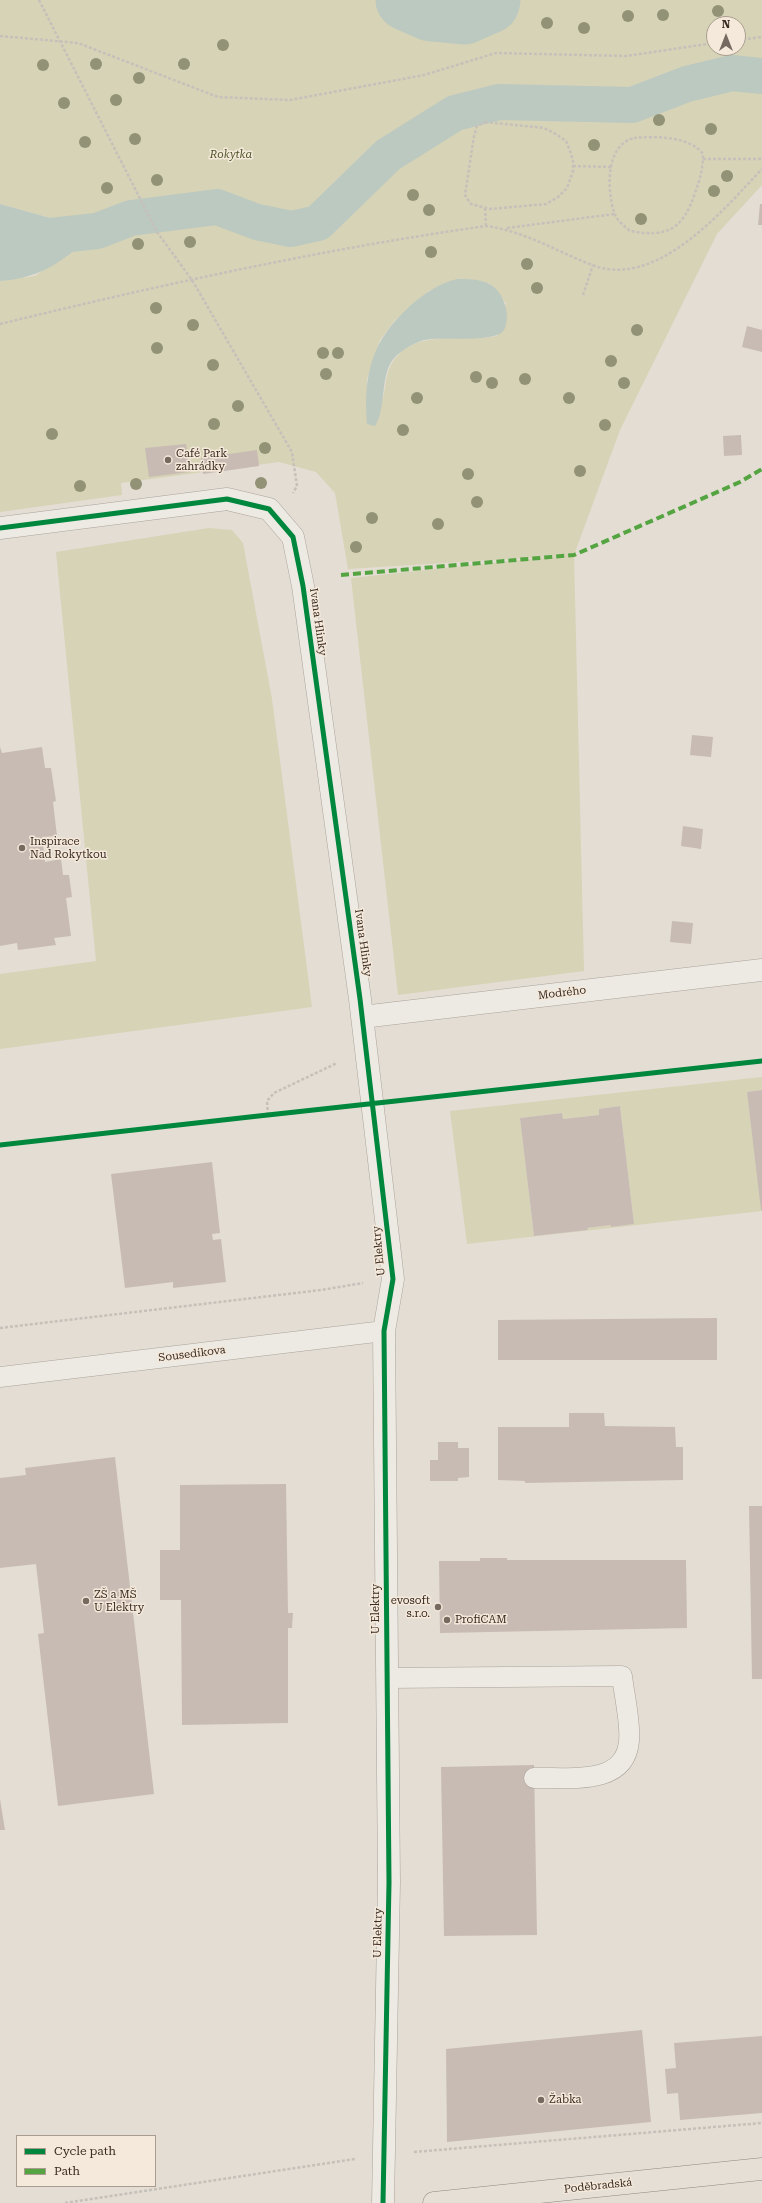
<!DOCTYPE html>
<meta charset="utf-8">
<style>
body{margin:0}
#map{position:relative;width:762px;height:2203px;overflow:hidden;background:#e4ddd3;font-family:"Roboto Serif",serif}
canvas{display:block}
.legend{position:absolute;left:16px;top:2135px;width:140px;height:52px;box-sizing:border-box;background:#f4e9da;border:1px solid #aa9d90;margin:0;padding:5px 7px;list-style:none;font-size:12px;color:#3a2b22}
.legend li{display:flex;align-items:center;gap:8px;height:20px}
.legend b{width:20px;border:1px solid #aa9d90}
.north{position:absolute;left:706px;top:16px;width:40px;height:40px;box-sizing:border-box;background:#f4e9da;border:1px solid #aa9d90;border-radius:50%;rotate:0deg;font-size:11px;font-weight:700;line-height:16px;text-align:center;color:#3a2b22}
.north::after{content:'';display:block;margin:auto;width:14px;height:18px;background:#766960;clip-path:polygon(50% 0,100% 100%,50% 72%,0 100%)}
</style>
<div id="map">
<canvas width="762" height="2203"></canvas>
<ul class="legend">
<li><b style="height:5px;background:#00873e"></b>Cycle path</li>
<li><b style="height:5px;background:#54a441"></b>Path</li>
</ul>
<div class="north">N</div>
</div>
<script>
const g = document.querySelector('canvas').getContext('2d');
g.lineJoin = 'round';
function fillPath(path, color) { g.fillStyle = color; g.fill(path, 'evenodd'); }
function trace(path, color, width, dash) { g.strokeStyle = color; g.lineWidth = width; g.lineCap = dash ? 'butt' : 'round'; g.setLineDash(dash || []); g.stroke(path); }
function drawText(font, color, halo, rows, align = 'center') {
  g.font = font + ' "Roboto Serif",serif'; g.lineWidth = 3; g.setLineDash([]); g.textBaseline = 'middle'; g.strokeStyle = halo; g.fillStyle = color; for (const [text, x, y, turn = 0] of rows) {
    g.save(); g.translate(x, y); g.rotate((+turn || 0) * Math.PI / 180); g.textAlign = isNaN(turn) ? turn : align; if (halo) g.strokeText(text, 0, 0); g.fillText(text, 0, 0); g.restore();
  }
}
fillPath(new Path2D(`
 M0 0H762V185L717 234 620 430 574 555 584 971 398 995 351 578 558 556 348 569 335 493 316 472 279 462 121 483 122 495 0 512V281L35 276 96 231 0 204ZM714 24H738V48H714ZM489 283 506 303 497 336C462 343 411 327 391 365 385 376 386 387 383 398 380 407 372 416 367 424V379L380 340 395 320 430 290Z
 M209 528 232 530 243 543 272 699 312 1007 0 1049V974L96 961 56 552Z
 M762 1077V1090L747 1092 762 1211 467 1244 450 1111ZM620 1106 634 1224 611 1227V1225L587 1228V1230L534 1236 520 1118 562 1113 563 1119 599 1115V1109Z`), '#d6d3b6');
fillPath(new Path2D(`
 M0 204 97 231C65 259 44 278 0 281Z
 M457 279C468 279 478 279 487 283 503 289 512 315 504 330 495 344 440 336 424 340 414 343 405 348 397 355 378 372 388 406 375 426L367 424C363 374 372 340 410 306 425 293 438 284 457 279Z`), '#bcc9c0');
trace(new Path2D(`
 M0 237 13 240 97 231 131 218 217 207 257 222 291 229 318 223 388 155 455 113 499 102 632 105 687 84 732 73 762 76`), '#bcc9c0', 36);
trace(new Path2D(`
 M406 0 431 11 464 14 489 3 490 0`), '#bcc9c0', 61);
fillPath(new Path2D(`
 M760 204H762V225H758Z
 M747 326 762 330V352L742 347Z
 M741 435 742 455 724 456 723 436Z
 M186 444 190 472 149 477 145 448Z
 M257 450 259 466 203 474 201 458Z
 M692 735 713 737 711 757 690 755Z
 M0 747 2 753 42 747 45 768H51L56 801 53 802 57 836 42 837 45 862 61 859 63 875H69L72 897 66 898 71 936 54 938 56 945 18 950 17 943 0 946Z
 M683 826 703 829 701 849 681 846Z
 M672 921 693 923 691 944 670 942Z
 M762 1090V1210H761L747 1092Z
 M620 1106 634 1224 611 1227V1225L587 1228 588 1230 534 1236 520 1118 562 1113 563 1119 599 1115V1109Z
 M212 1162 220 1233 212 1234 213 1240 221 1239 226 1282 173 1288V1282L125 1288 111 1174Z
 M717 1318V1360H498V1320Z
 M569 1413H604L605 1426 675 1427 676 1447H683V1480L525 1483V1481L498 1480V1427H569Z
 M438 1442H458V1448H469V1477L458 1478V1481H430V1460H438Z
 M115 1457 154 1794 58 1806 38 1634 44 1633 36 1564 0 1568V1478L26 1475 25 1468Z
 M286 1484 288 1613H293L292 1628H288V1723L182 1725 181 1600H160V1550H180V1485Z
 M749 1506H762V1679H752Z
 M480 1558H507V1560H686L687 1628 440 1633 439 1561H480Z
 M534 1765 537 1935 444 1936 441 1767Z
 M0 1799 5 1830H0Z
 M642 2030 651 2122 447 2142 446 2049Z
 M762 2036V2113L680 2120 678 2093 667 2094 665 2069 676 2068 674 2043Z`), '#c8bbb3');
const lane = new Path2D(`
 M0 1377 384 1331
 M387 1678 622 1676C624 1694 631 1724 629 1741 625 1787 568 1777 534 1778`);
const street = new Path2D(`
 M0 528 227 499 269 509 293 537 303 586 360 999 393 1279 384 1331 389 1882 383 2203
 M362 1017 762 970`);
const primary = new Path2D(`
 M434 2203 762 2169`);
trace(lane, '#aaa39b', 21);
trace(street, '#aaa39b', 23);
trace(primary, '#908882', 23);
trace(new Path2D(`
 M39 0 157 232 192 280 292 452 297 486 293 493
 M0 36 78 43 218 97 290 100 424 75 496 53 626 56 714 43
 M738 40 762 37
 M485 122 544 128 556 134 566 141 570 151 573 161V171L567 188 558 197 546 204 490 209 471 204 465 195 474 136 477 126Z
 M634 138C654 136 690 136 703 154 703 169 700 179 695 193 683 229 668 238 630 231 624 226 616 220 614 212 607 190 605 145 634 138Z
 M703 159H762
 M573 166 611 167
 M485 208 486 226
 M507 228 614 214
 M583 295 593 265
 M0 324C160 285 323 249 486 226 524 231 556 251 592 265 657 290 723 210 762 169
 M268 1115 267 1101 274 1093 337 1063
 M0 1328 321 1290 363 1283
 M414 2152 762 2123
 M65 2203 355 2159`), '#c6c0ba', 2.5, [3, 2]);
trace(lane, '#ede9e3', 20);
trace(street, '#ede9e3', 22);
trace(primary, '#e5dfd6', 22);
trace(new Path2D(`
 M341 575 574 555 740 482 762 469`), '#54a441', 4, [8, 4]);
trace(new Path2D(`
 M0 528 227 499 269 509 293 537 303 586 360 999 393 1279 384 1331 389 1882 383 2203
 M0 1145C254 1117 508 1087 762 1061`), '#00873e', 5);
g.fillStyle = '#929276';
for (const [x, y] of [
 [718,11],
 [663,15],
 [628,16],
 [547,23],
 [584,28],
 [223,45],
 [96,64],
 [184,64],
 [43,65],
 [139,78],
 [116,100],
 [64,103],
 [659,120],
 [711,129],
 [135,139],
 [85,142],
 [594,145],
 [727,176],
 [157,180],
 [107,188],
 [714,191],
 [413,195],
 [429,210],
 [641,219],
 [190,242],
 [138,244],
 [431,252],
 [527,264],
 [537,288],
 [156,308],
 [193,325],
 [637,330],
 [157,348],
 [323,353],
 [338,353],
 [611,361],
 [213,365],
 [326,374],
 [476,377],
 [525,379],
 [492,383],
 [624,383],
 [417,398],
 [569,398],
 [238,406],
 [214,424],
 [605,425],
 [403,430],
 [52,434],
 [265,448],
 [580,471],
 [468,474],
 [261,483],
 [136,484],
 [80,486],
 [477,502],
 [372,518],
 [438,524],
 [356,547]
]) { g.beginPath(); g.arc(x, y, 6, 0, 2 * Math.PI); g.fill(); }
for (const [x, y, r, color] of [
 [168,460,4,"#766960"],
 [22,848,4,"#766960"],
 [86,1601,4,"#766960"],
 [438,1607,4,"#766960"],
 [447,1620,4,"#766960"],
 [541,2100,4,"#766960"]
]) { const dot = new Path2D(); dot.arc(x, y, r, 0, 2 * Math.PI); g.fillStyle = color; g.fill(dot); trace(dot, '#f4e9da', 1.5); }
drawText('italic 11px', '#4f552a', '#f4e9da', [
 ["Rokytka",231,155]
]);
drawText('11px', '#3a2b22', '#f4e9da', [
 ["Café Park",176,454],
 ["zahrádky",176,467],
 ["Inspirace",30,842],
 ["Nad Rokytkou",30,855],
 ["ZŠ a MŠ",94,1595],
 ["U Elektry",94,1608],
 ["evosoft",430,1601,"right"],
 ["s.r.o.",430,1614,"right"],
 ["ProfiCAM",455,1620],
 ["Žabka",549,2100]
], 'left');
drawText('11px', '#3a2b22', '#f4e9da', [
 ["Ivana Hlinky",318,622,82],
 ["Ivana Hlinky",363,943,82],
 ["Modrého",562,993,-7],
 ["U Elektry",379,1251,-96],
 ["Sousedíkova",192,1354,-7],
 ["U Elektry",376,1609,-90],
 ["U Elektry",378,1933,-89],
 ["Poděbradská",598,2186,-6]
]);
</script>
